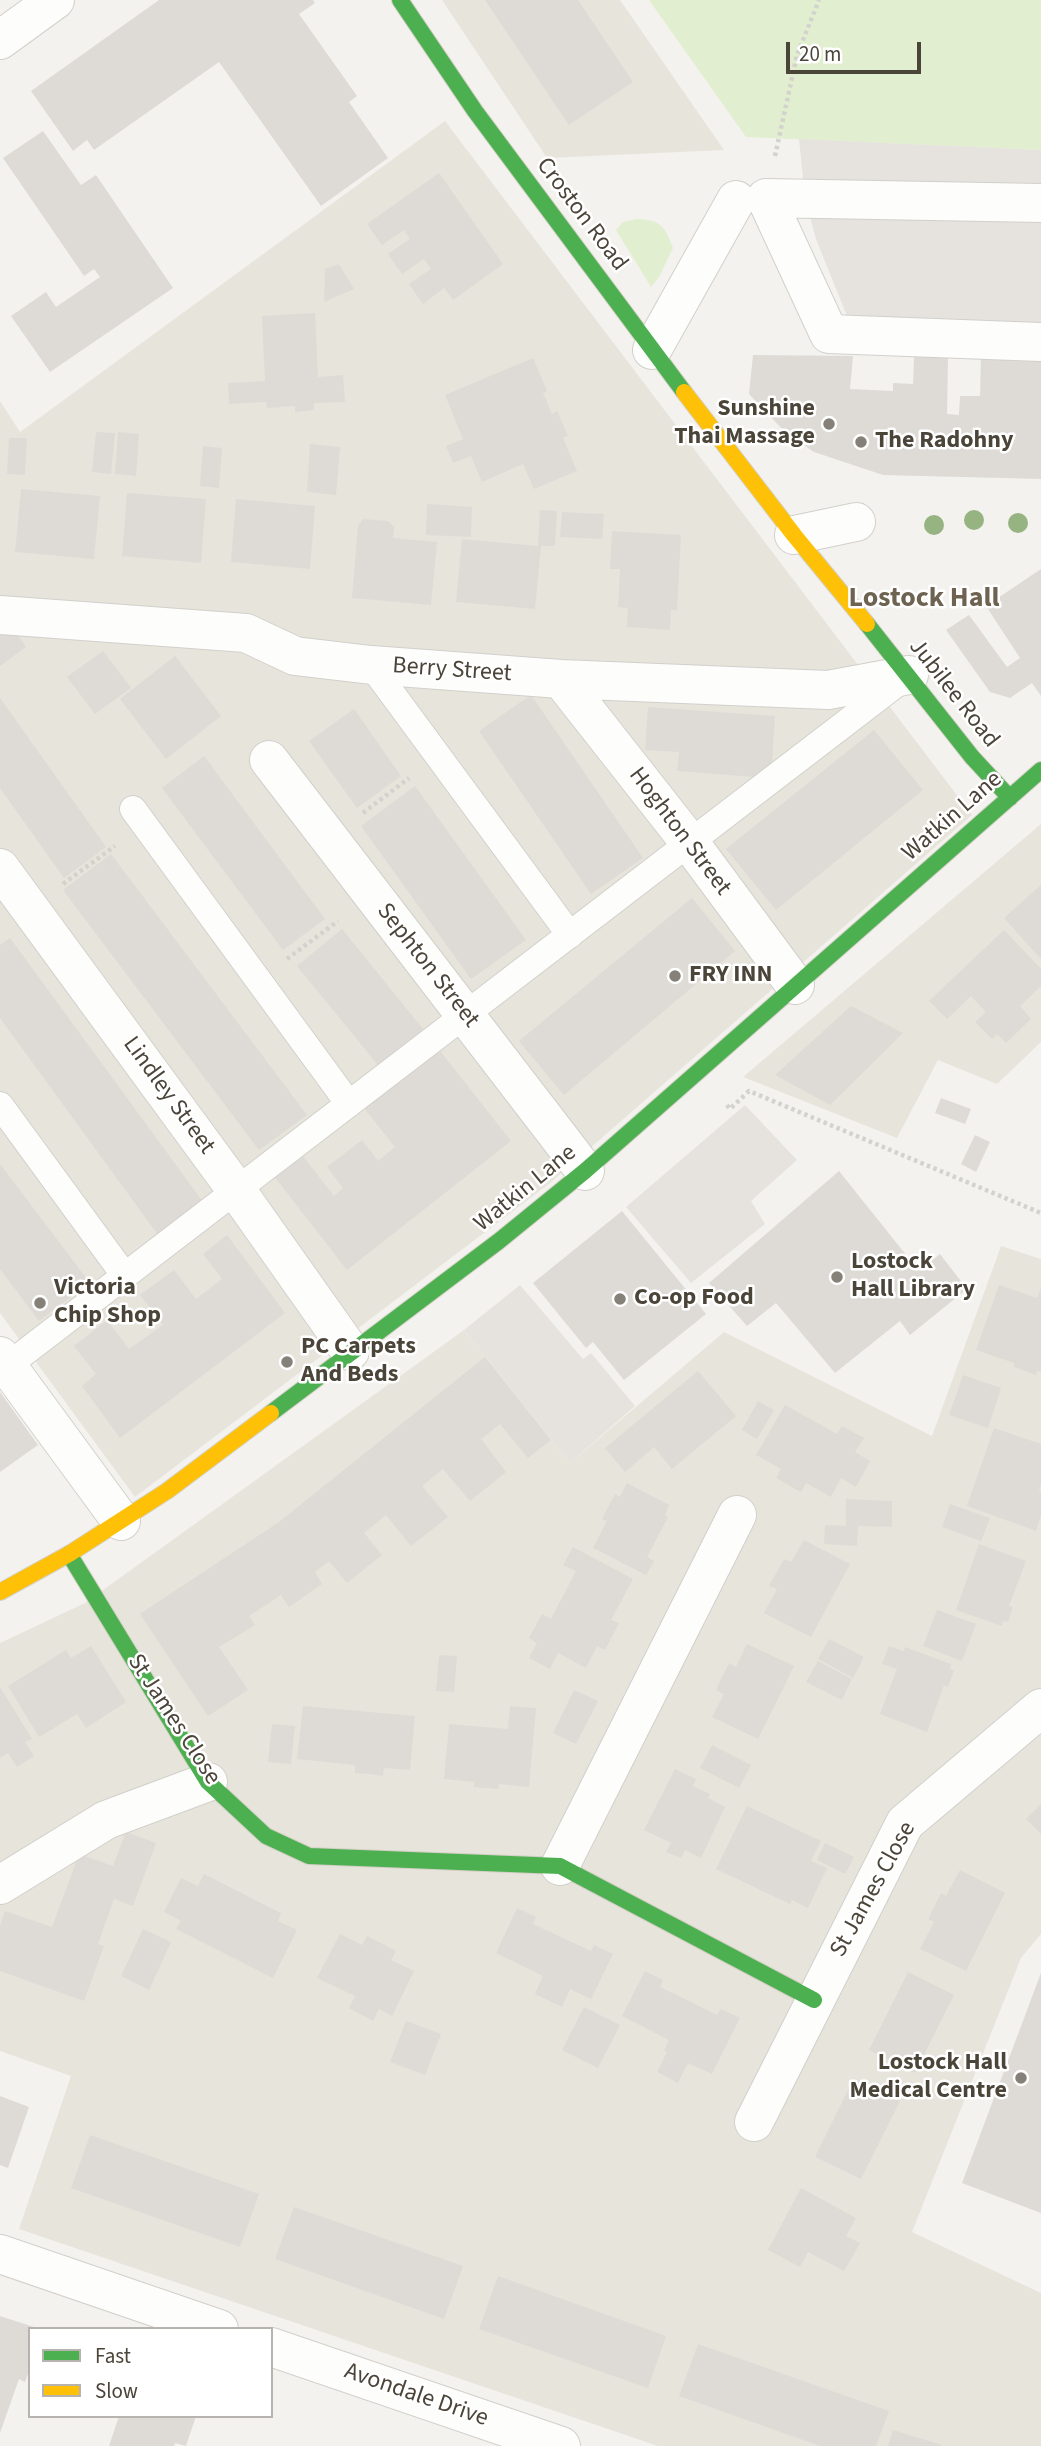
<!DOCTYPE html>
<style>
body{margin:0}
#map{position:relative;width:1041px;height:2446px;overflow:hidden;background:#f4f2ee;font-family:"Source Sans 3",sans-serif}
canvas{display:block}
.legend{position:absolute;left:28px;top:2327px;width:245px;height:91px;box-sizing:border-box;background:#fff;border:2px solid #b7b4b0;margin:0;padding:9px 12px;list-style:none;font-size:21px;color:#4b4439}
.legend li{display:flex;align-items:center;gap:14px;height:35px}
.legend b{width:35px;border:2px solid #b7b4b0}
.scale{position:absolute;left:786px;top:42px;width:135px;height:32px;box-sizing:border-box;border:4px solid #4b4439;border-top:0;padding-left:9px;font-size:21px;line-height:24px;white-space:nowrap;color:#4b4439;-webkit-text-stroke:5px #fff;paint-order:stroke}
</style>
<div id="map">
<canvas width="1041" height="2446"></canvas>
<ul class="legend">
<li><b style="height:9px;background:#4caf50"></b>Fast</li>
<li><b style="height:9px;background:#ffc107"></b>Slow</li>
</ul>
<div class="scale">20 m</div>
</div>
<script>
const g = document.querySelector('canvas').getContext('2d');
g.lineJoin = 'round';
function fillPath(path, color) { g.fillStyle = color; g.fill(path, 'evenodd'); }
function trace(path, color, width, dash) { g.strokeStyle = color; g.lineWidth = width; g.lineCap = dash ? 'butt' : 'round'; g.setLineDash(dash || []); g.stroke(path); }
function drawText(font, color, halo, rows, align = 'center') {
  g.font = font + ' "Source Sans 3",sans-serif'; g.lineWidth = 5; g.setLineDash([]); g.textBaseline = 'middle'; g.strokeStyle = halo; g.fillStyle = color; for (const [text, x, y, turn = 0] of rows) {
    g.save(); g.translate(x, y); g.rotate((+turn || 0) * Math.PI / 180); g.textAlign = isNaN(turn) ? turn : align; if (halo) g.strokeText(text, 0, 0); g.fillText(text, 0, 0); g.restore();
  }
}
fillPath(new Path2D(`
 M442 0H620L724 150 547 158Z
 M445 121 972 815 550 1183 135 1497 0 1313V401L20 432Z
 M1041 824V1042L997 1084 938 1060 897 1138 743 1077Z
 M1001 1246 1041 1259V1934L1021 1958 912 2232 1041 2293V2446H658L19 2229 71 2076 0 2051V1643L85 1603 464 1330 570 1463 724 1332 932 1436Z`), '#e7e4dc');
fillPath(new Path2D(`
 M649 0H1041V150L746 137Z
 M636 219C661 220 664 225 673 248L659 277 651 287 616 230 623 222Z`), '#e1eecf');
fillPath(new Path2D(`
 M799 139 1041 150V329L849 321 816 239 805 199Z
 M745 1105 797 1160 751 1201 765 1224 691 1283 626 1207Z
 M520 1285 583 1359 591 1353 635 1406 570 1463 464 1330Z`), '#e6e3df');
fillPath(new Path2D(`
 M159 0H313L315 3 299 14 357 96 349 102 388 158 321 206 219 62 94 150 87 140 73 151 31 91Z
 M485 0H578L633 82 569 125Z
 M43 131 81 185 96 175 173 288 50 372 11 316 46 292 56 307 100 277 94 269 84 276 3 158Z
 M439 173 503 264 453 300 444 288 423 304 409 284 431 269 424 259 402 274 388 254 410 239 404 230 382 245 367 224Z
 M339 264 354 289 324 302 325 269Z
 M315 313 318 377 343 375 345 402 314 403V410L295 412V406L267 408 266 402 229 404 228 383 265 381 262 316Z
 M753 355 853 356 850 389 893 391V383L913 384 914 356H948L947 414 959 415 960 396H980L981 357 1041 359V479L883 475 814 452 785 432 749 394Z
 M533 358 547 391 543 393 552 414 557 411 568 436 563 438 577 471 534 489 523 464 482 482 471 456 453 463 446 446 463 439 445 395Z
 M96 432 115 433 111 474 92 472Z
 M118 432 139 434 136 476 115 474Z
 M9 438H27L25 475 7 474Z
 M310 444 340 447 336 495 307 492Z
 M203 446 222 448 219 488 200 486Z
 M21 489 100 496 94 559 15 552Z
 M127 493 206 499 201 563 122 556Z
 M236 499 315 506 310 569 231 562Z
 M427 504 472 507 471 537 426 535Z
 M540 510 557 511 555 546H541L535 609 456 602 462 539 538 546Z
 M562 512 604 514 602 539 560 537Z
 M363 519 388 521 394 527 393 538 437 542 431 605 352 598 358 526Z
 M612 531 681 535 677 610H671L670 630 627 627 628 608 618 607 620 569H610Z
 M1041 569V696L1032 683 1010 698 990 692 946 630 969 615 1007 667 1020 658 986 606Z
 M15 631 26 647 0 666V632Z
 M103 651 131 688 95 714 67 677Z
 M175 656 221 716 166 759 120 699Z
 M531 695 643 858 591 894 479 731Z
 M0 698 106 847 64 878 0 788Z
 M648 707 775 716 772 763 754 777 677 771 679 752 645 750Z
 M354 709 401 776 357 808 309 741Z
 M874 730 923 790 776 910 726 849Z
 M204 756 325 919 283 950 162 788Z
 M415 786 526 940 471 979 361 826Z
 M111 854 307 1115 259 1150 63 890Z
 M1041 885V959L1004 918Z
 M692 898 735 951 564 1095 519 1041Z
 M342 929 423 1029 378 1065 297 966Z
 M1004 930 1041 969V986L1020 1006 1031 1019 1006 1043 997 1034 992 1039 975 1022 986 1012 971 996 947 1019 929 1001Z
 M10 938 206 1206 161 1239 0 1018V945Z
 M851 1006 903 1033 830 1105 775 1075Z
 M440 1051 511 1141 347 1270 274 1176 302 1155 334 1196 343 1188 327 1167 362 1140 378 1161 395 1147 364 1108Z
 M941 1098 971 1109 965 1124 935 1113Z
 M975 1135 990 1142 976 1172 961 1164Z
 M0 1164 90 1283 39 1321 0 1269Z
 M839 1171 919 1271 940 1254 967 1289 910 1335 900 1321 835 1373 776 1303 747 1326 709 1283Z
 M622 1211 706 1314 624 1380 593 1342 586 1348 533 1283Z
 M227 1235 285 1313 120 1438 82 1386 96 1374 74 1346 107 1320 129 1349 163 1325 140 1295 174 1270 196 1299 222 1279 203 1254Z
 M999 1285 1037 1298 1041 1288V1372L1037 1371 1036 1375 1014 1367V1363L976 1350Z
 M485 1357 551 1440 528 1458 500 1424 481 1439 506 1472 470 1501 443 1469 422 1486 448 1517 411 1546 386 1515 364 1533 382 1555 347 1583 329 1561 315 1572 322 1584 289 1607 281 1595 249 1616 255 1625 219 1647 248 1690 208 1716 140 1614 279 1522Z
 M698 1371 736 1416 672 1469 654 1447 625 1472 605 1448Z
 M963 1375 1001 1388 988 1428 949 1415Z
 M0 1392 38 1445 0 1472Z
 M758 1401 774 1410 757 1439 742 1430Z
 M785 1405 837 1434 842 1426 864 1438 855 1452 870 1461 856 1487 841 1478 831 1497 806 1483 801 1492 776 1478 781 1469 756 1455Z
 M994 1428 1041 1444V1485L1039 1491H1041V1516L1036 1531 967 1506Z
 M627 1483 669 1505 665 1515 668 1517 647 1557 654 1561 646 1575 593 1548 607 1521 602 1519 615 1494 620 1497Z
 M846 1499 892 1501V1527L858 1526 857 1546 824 1544 825 1525 846 1526Z
 M950 1504 990 1518 981 1541 942 1527Z
 M804 1540 850 1564 811 1637 764 1613 777 1589 769 1586 784 1559 791 1562Z
 M979 1544 1026 1561 1009 1606 1013 1607 1008 1622 1003 1621 1002 1626 956 1610Z
 M573 1547 633 1579 611 1620 619 1623 605 1650 597 1646 586 1668 558 1653 550 1669 529 1658 537 1643 529 1638 542 1614 551 1619 576 1571 563 1565Z
 M937 1610 976 1624 962 1661 923 1646Z
 M829 1639 864 1657 853 1678 818 1659Z
 M747 1644 794 1666 758 1739 712 1717 724 1694 716 1690 729 1663 736 1667Z
 M91 1646 126 1702 86 1728 77 1714 39 1737 8 1686 66 1650 71 1658Z
 M889 1646 904 1651 905 1647 951 1664 950 1669 954 1670 948 1687 944 1685 927 1732 880 1714 897 1669 882 1664Z
 M439 1655 457 1656 454 1692 436 1691Z
 M818 1661 852 1679 842 1700 806 1682Z
 M0 1687 32 1739 25 1742 34 1756 17 1767 8 1753 0 1758Z
 M574 1690 598 1701 576 1744 553 1733Z
 M303 1706 415 1716 410 1770 384 1768 383 1776 369 1774 355 1773V1765L297 1759Z
 M510 1706 536 1708 529 1787 499 1784 498 1789 474 1787V1782L444 1779 449 1724 508 1729Z
 M272 1724 295 1726 291 1764 268 1762Z
 M712 1745 751 1765 739 1788 700 1768Z
 M675 1769 696 1779 693 1786 710 1794 708 1798 725 1807 701 1858 685 1850 681 1858 666 1852 671 1843 644 1830Z
 M1041 1804V1834L1026 1819Z
 M747 1806 821 1841 811 1861 827 1868 808 1908 792 1900 790 1904 716 1869Z
 M126 1832 156 1843 133 1906 114 1899 98 1944 104 1946 84 2001 0 1971V1926L5 1911 52 1927 79 1854 113 1866Z
 M825 1843 854 1857 845 1874 817 1860Z
 M960 1870 1005 1893 966 1971 920 1949 934 1922 928 1919 941 1893 946 1896Z
 M204 1874 281 1913 278 1921 297 1930 273 1978 176 1929 181 1921 164 1912 181 1878 198 1886Z
 M517 1908 536 1917 533 1924 591 1951 594 1945 613 1954 591 1999 570 1989 562 2007 535 1994 543 1976 496 1953Z
 M143 1929 171 1942 149 1990 121 1976Z
 M340 1934 362 1945 367 1936 396 1951 391 1960 414 1971 392 2016 379 2009 373 2021 349 2008 355 1996 317 1978Z
 M645 1971 663 1980 660 1987 689 2001 717 2015 721 2009 740 2018 712 2074 688 2063 678 2083 657 2072 667 2052 664 2051 669 2040 622 2016Z
 M908 1972 954 1995 915 2073 869 2050Z
 M1041 1973V2213L962 2183Z
 M584 2007 620 2025 598 2068 562 2050Z
 M406 2021 441 2034 425 2075 390 2062Z
 M854 2078 900 2101 861 2179 815 2157Z
 M0 2096 29 2107 8 2168 0 2165Z
 M90 2135 259 2194 240 2247 71 2188Z
 M801 2188 856 2218 846 2236 860 2243 844 2271 808 2252 800 2267 768 2250Z
 M294 2207 463 2266 444 2319 275 2259Z
 M498 2276 666 2336 648 2388 479 2329Z
 M0 2316 37 2328 30 2329V2368L25 2382 19 2379 0 2433Z
 M698 2344 889 2411 876 2446H820L679 2396Z
 M119 2416H196L186 2446 175 2443 174 2446H109Z
 M893 2430 942 2445V2446H888Z`), '#dedbd6');
const lane = new Path2D(`
 M371 665 570 935
 M133 809 349 1104
 M0 1105 125 1276
 M7 1366 903 679`);
const street = new Path2D(`
 M0 40 55 0
 M1041 203 766 198 829 334 1041 342
 M652 350 736 200
 M794 535 856 522
 M0 615 246 633 295 656 371 665 561 679 828 690 909 675
 M561 679 690 843 795 985
 M269 760 585 1171
 M0 868 237 1191 350 1351
 M0 1356 121 1521
 M560 1866 737 1515
 M0 1885 106 1820 208 1782
 M754 2122 905 1823 1041 1708
 M0 2254 219 2329
 M271 2347 561 2446`);
const fast = new Path2D(`
 M400 0 475 111 684 392
 M867 624 972 757 1010 798
 M271 1413 499 1241 585 1171 1041 770
 M69 1554 208 1782 266 1836 309 1856 560 1866 814 2000`);
const slow = new Path2D(`
 M684 392 794 535 867 624
 M0 1592 69 1554 167 1491 271 1413`);
trace(lane, '#d2d0cb', 28);
trace(street, '#d2d0cb', 40);
trace(fast, '#d3cfc5', 18);
trace(slow, '#d3cfc5', 18);
trace(new Path2D(`
 M775 156 797 55 819 0
 M363 813 409 778
 M63 884 115 846
 M287 959 338 921
 M727 1105 730 1109 749 1091 1041 1213`), '#d3d2cc', 4.5, [3.5, 3.5]);
trace(lane, '#fdfdfc', 26);
trace(street, '#fdfdfc', 38);
trace(fast, '#4caf50', 16);
trace(slow, '#ffc107', 16);
g.fillStyle = '#96b382';
for (const [x, y] of [
 [974,520],
 [1018,523],
 [934,525]
]) { g.beginPath(); g.arc(x, y, 10, 0, 2 * Math.PI); g.fill(); }
for (const [x, y, r, color] of [
 [829,424,7,"#868178"],
 [861,442,7,"#868178"],
 [675,976,7,"#868178"],
 [837,1277,7,"#868178"],
 [620,1299,7,"#868178"],
 [40,1303,7,"#868178"],
 [287,1362,7,"#868178"],
 [1021,2078,7,"#868178"]
]) { const dot = new Path2D(); dot.arc(x, y, r, 0, 2 * Math.PI); g.fillStyle = color; g.fill(dot); trace(dot, '#fff', 2.5); }
drawText('24px', '#4b4439', '#fff', [
 ["Croston Road",581,215,53],
 ["Berry Street",452,671,4],
 ["Jubilee Road",953,694,52],
 ["Watkin Lane",953,817,-41],
 ["Hoghton Street",679,832,53],
 ["Sephton Street",427,966,52],
 ["Lindley Street",168,1096,54],
 ["Watkin Lane",526,1189,-39],
 ["St James Close",173,1720,57],
 ["St James Close",874,1890,-61],
 ["Avondale Drive",416,2396,19]
]);
drawText('bold 24px', '#4b4439', '#fff', [
 ["Sunshine",815,410,"right"],
 ["Thai Massage",815,438,"right"],
 ["The Radohny",875,442],
 ["FRY INN",689,976],
 ["Lostock",851,1263],
 ["Hall Library",851,1291],
 ["Victoria",54,1289],
 ["Chip Shop",54,1317],
 ["Co-op Food",634,1299],
 ["PC Carpets",301,1348],
 ["And Beds",301,1376],
 ["Lostock Hall",1007,2064,"right"],
 ["Medical Centre",1007,2092,"right"]
], 'left');
drawText('bold 28px', '#6e6250', '#fff', [
 ["Lostock Hall",924,600]
]);
</script>
